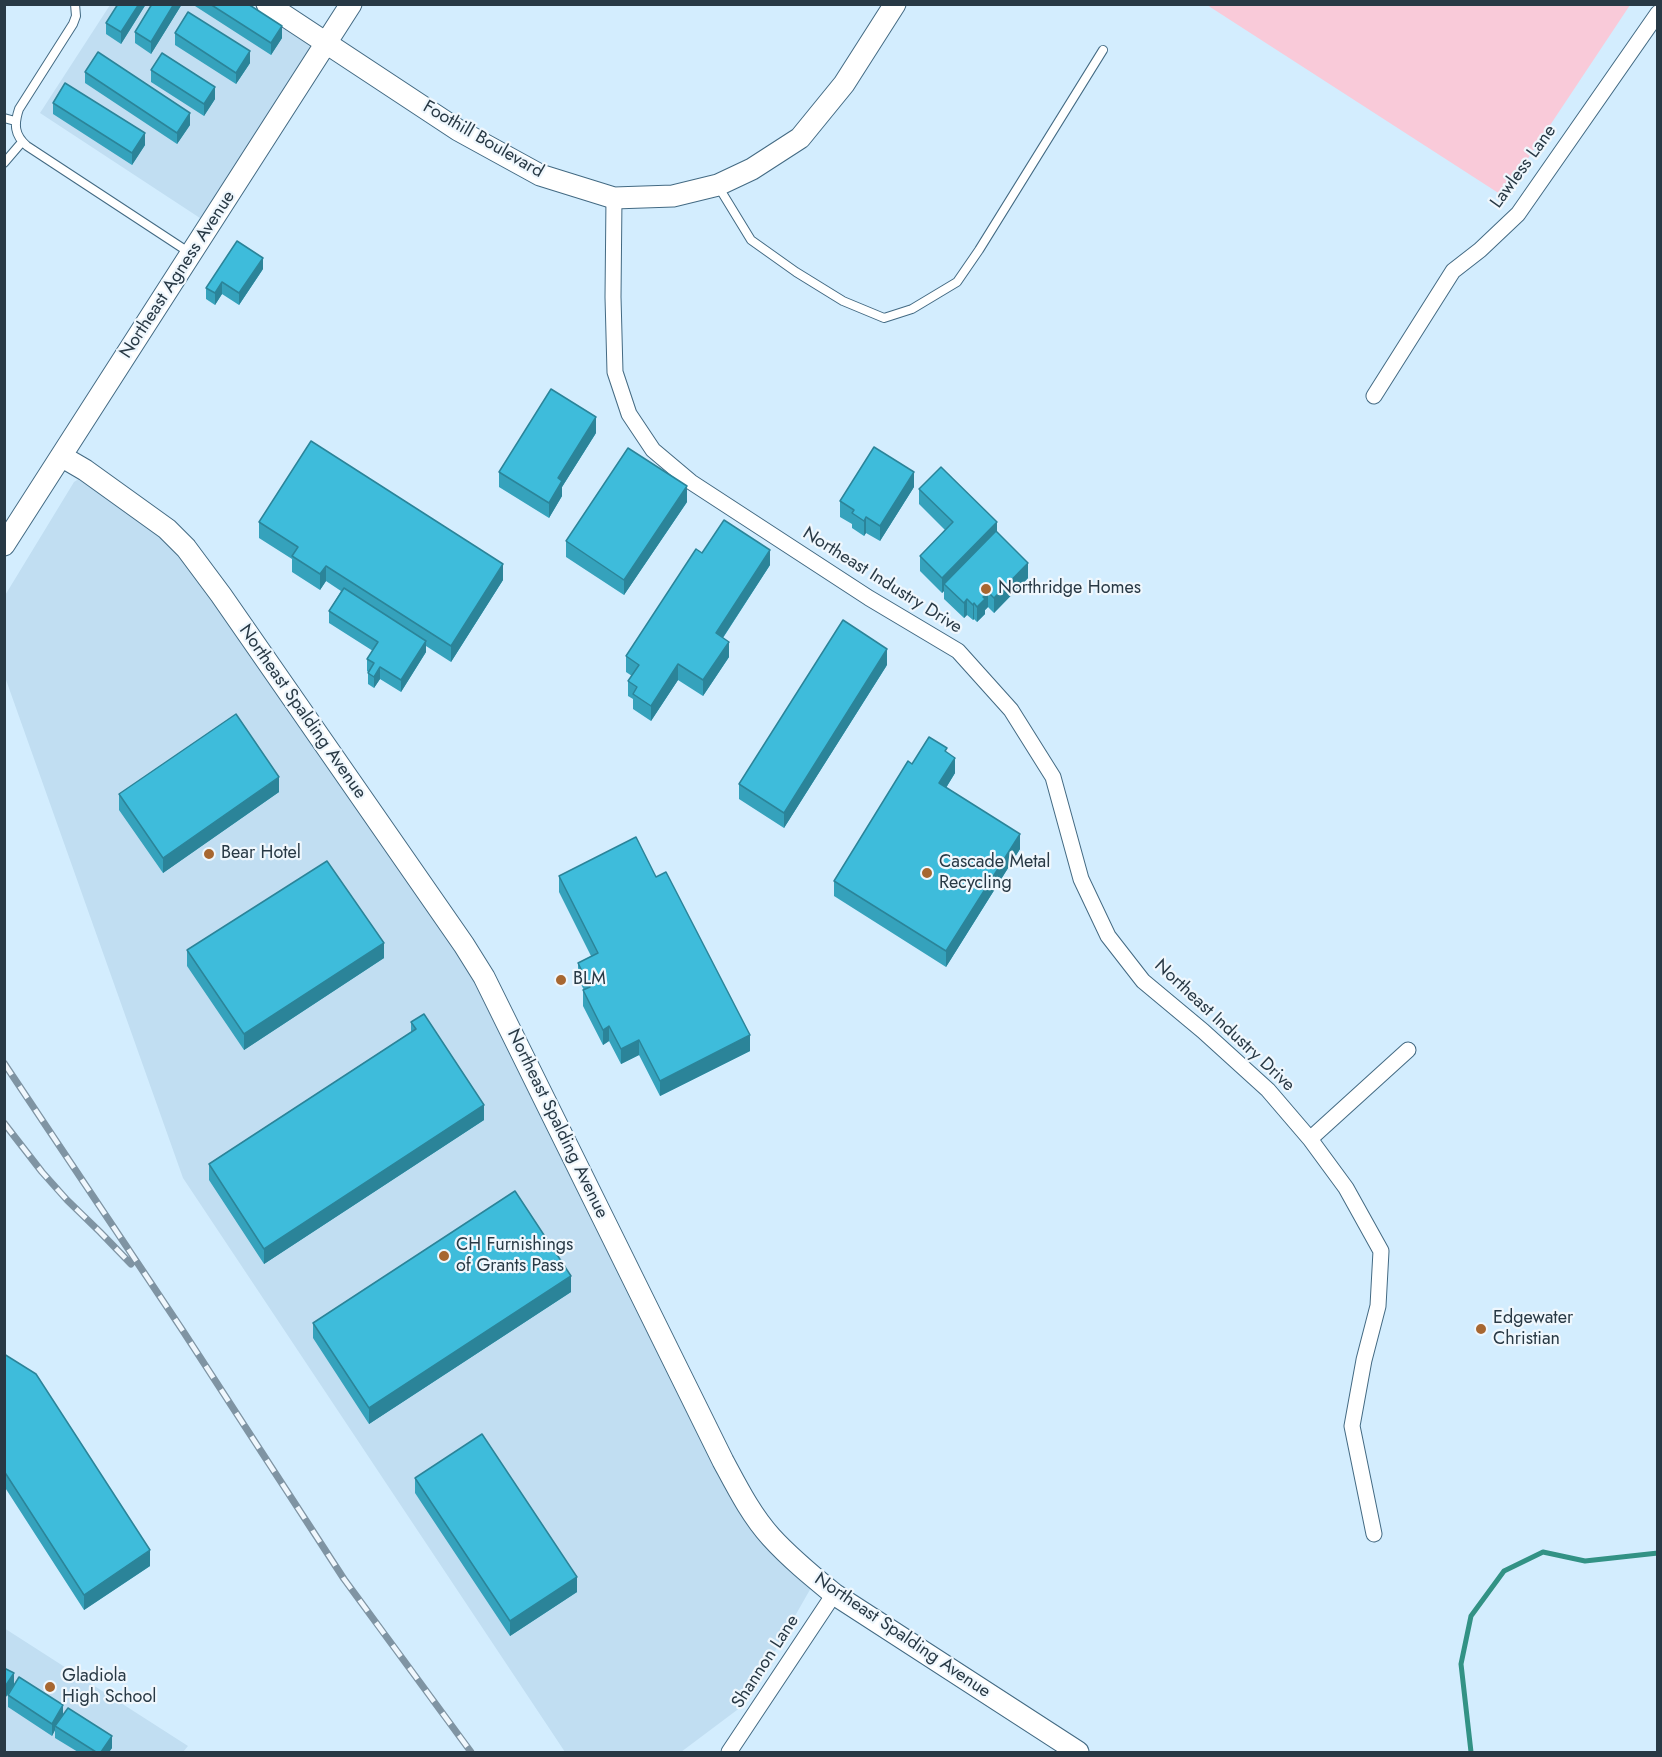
<!DOCTYPE html>
<style>
body{margin:0}
#map{position:relative;width:1662px;height:1757px;overflow:hidden;background:#d3edfe;font-family:Jost,sans-serif}
canvas{display:block}
.frame{position:absolute;inset:0;border:6px solid #283945;pointer-events:none}
</style>
<div id="map">
<canvas width="1662" height="1757"></canvas>
<div class="frame"></div>
</div>
<script>
const g = document.querySelector('canvas').getContext('2d');
g.lineJoin = 'round';
function fillPath(path, color) { g.fillStyle = color; g.fill(path, 'evenodd'); }
function trace(path, color, width, dash) { g.strokeStyle = color; g.lineWidth = width; g.lineCap = dash ? 'butt' : 'round'; g.setLineDash(dash || []); g.stroke(path); }
function drawText(font, color, halo, rows, align = 'center') {
  g.font = font + ' Jost,sans-serif'; g.lineWidth = 4.5; g.setLineDash([]); g.textBaseline = 'middle'; g.strokeStyle = halo; g.fillStyle = color; for (const [text, x, y, turn = 0] of rows) {
    g.save(); g.translate(x, y); g.rotate((+turn || 0) * Math.PI / 180); g.textAlign = isNaN(turn) ? turn : align; if (halo) g.strokeText(text, 0, 0); g.fillText(text, 0, 0); g.restore();
  }
}
fillPath(new Path2D(`
 M110 5H251L312 45 203 220 40 113Z
 M80 478 167 529 464 945 723 1461 816 1579 745 1704 681 1752H565L183 1178 5 677 4 597 74 482Z
 M4 1628 188 1746 183 1752H5Z`), '#c1def2');
fillPath(new Path2D(`
 M1207 5H1630L1503 196Z`), '#f9cad9');
trace(new Path2D(`
 M1471 1752 1461 1664 1471 1616 1504 1571 1543 1552 1585 1561 1658 1553`), '#329285', 5);
const lane = new Path2D(`
 M75 4 76 16 73 24 19 109C14 124 14 135 27 146L190 253
 M4 118 15 121
 M4 163 22 142
 M718 186 751 240 796 272 843 301 884 318 912 309 957 282 979 250 1103 50`);
const street = new Path2D(`
 M614 198 613 297 615 372 629 414 653 450 691 482 869 598 958 651 1011 710 1053 777 1081 879 1108 936 1143 981 1203 1031 1268 1090 1310 1139 1346 1188 1381 1251 1378 1306 1364 1360 1352 1426 1374 1534
 M1374 396 1453 271 1480 250 1518 214 1658 13
 M1310 1139 1408 1050
 M729 1752 834 1594`);
const secondary = new Path2D(`
 M267 4 458 130 540 175 614 198 673 196 718 185 752 169 800 138 844 84 895 4
 M61 456 85 470 167 529 186 548 221 595 464 945 484 977 723 1461C737 1487 751 1515 771 1537 790 1558 812 1576 834 1594L1078 1752
 M4 545 351 4`);
trace(lane, '#436a83', 10);
trace(street, '#436a83', 17);
trace(secondary, '#436a83', 23);
trace(lane, '#fff', 8);
trace(street, '#fff', 15);
trace(secondary, '#fff', 21);
const rail = new Path2D(`
 M4 1063 183 1331 344 1579 471 1752
 M4 1123 42 1172 67 1200 100 1232 131 1264`);
trace(rail, '#7f94a3', 7);
trace(rail, '#eff7fd', 4.5, [14]);
fillPath(new Path2D(`
 M146 4 121 44 106 34V23Z
 M152 4H182L151 54 135 43V32Z
 M195 4H248L282 38 271 55 195 6Z
 M175 33 250 63 236 84 175 45Z
 M151 70 215 99 204 116 151 82Z
 M85 72 190 125 177 144 85 83Z
 M53 103 145 145 132 165 53 114Z
 M263 269 239 305 222 294 215 305 206 299V288Z
 M596 433 562 487V496L549 518 499 487V472Z
 M914 487 880 541 866 533 864 536 852 528V524L840 517V501Z
 M919 489 997 533 1028 578 994 613 988 607 985 610V614L977 622 974 619 973 620 967 615 964 618 944 599V591L942 593 920 571V556L945 530 919 504Z
 M687 502 624 595 566 557V541Z
 M259 522 503 580 451 662 426 646V652L401 692 380 679 374 688 368 684V672L367 671V659L373 651 329 623V611L341 591 326 581 320 590 292 572V559L259 538Z
 M702 553 770 565 723 638 729 657 703 696 678 680 651 721 633 709V699L628 696V681L632 676 626 672V656Z
 M887 665 784 828 739 799V784Z
 M947 753 955 773 946 788 1020 849 946 967 834 896V881L912 764Z
 M279 792 163 873 119 810V794Z
 M559 876 656 877 750 1051 660 1096 639 1055 621 1064 609 1041 603 1045 583 1006V990H584L578 979V963L591 956 559 892Z
 M187 950 384 958 244 1050 187 966Z
 M411 1022 484 1120 264 1264 209 1180V1164L411 1032Z
 M571 1292 369 1424 313 1338V1323Z
 M4 1354 150 1566 84 1610 4 1486Z
 M415 1478 577 1592 510 1636 415 1493Z
 M8 1695 63 1715 112 1748 109 1752H78L55 1738V1730L52 1736 8 1707Z`), '#35a2bc');
fillPath(new Path2D(`
 M139 4H146L121 44V32Z
 M174 4H182L151 54V42Z
 M282 26V38L271 55V43Z
 M250 51V63L236 84V73Z
 M215 87V99L204 116V104Z
 M190 113V125L177 144V133Z
 M145 133V145L132 165V153Z
 M263 258V269L239 305V293Z
 M222 282V294L215 305V293Z
 M596 417V433L562 487V496L549 518V503L558 478Z
 M914 472V487L880 541V526Z
 M687 486V502L624 595V580Z
 M866 517V533L864 536V521Z
 M997 522V538L944 584V591L942 593V578Z
 M770 550V565L716 648V633Z
 M1028 563V578L994 613V598Z
 M503 564V580L451 662V646Z
 M326 566V581L320 590V574Z
 M988 592V607L985 610V614L977 622V607L983 597Z
 M967 599V615L964 618V603Z
 M974 603V619L973 620V605Z
 M426 641V652L401 692V680Z
 M729 642V657L703 696V680Z
 M887 649V665L784 828V813Z
 M678 664V680L651 721V706Z
 M380 667V679L374 688V677Z
 M955 758V773L939 799V783Z
 M279 777V792L163 873V858Z
 M1020 834V849L946 967V951Z
 M384 943V958L244 1050V1034Z
 M609 1026V1041L603 1045V1030Z
 M750 1035V1051L660 1096V1081Z
 M639 1040V1055L621 1064V1049Z
 M484 1105V1120L264 1264V1249Z
 M571 1276V1292L369 1424V1408Z
 M150 1550V1566L84 1610V1595Z
 M577 1577V1592L510 1636V1621Z
 M14 1673V1685L4 1700V1688Z
 M63 1705V1717L55 1726V1730L52 1736V1724Z
 M112 1736V1748L109 1752H101Z`), '#2b8499');
const building = new Path2D(`
 M118 4H139L121 32 106 23Z
 M152 4H174L151 42 135 32Z
 M210 4H248L282 26 271 43Z
 M188 12 250 51 236 73 175 33Z
 M98 52 190 113 177 133 85 72Z
 M162 53 215 87 204 104 151 70Z
 M65 83 145 133 132 153 53 103Z
 M237 241 263 258 239 293 222 282 215 293 206 288Z
 M551 389 596 417 558 478 562 481 549 503 499 472Z
 M311 441 503 564 451 646 326 566 320 574 292 556 298 547 259 522Z
 M874 447 914 472 880 526 866 517 864 521 852 513 854 510 840 501Z
 M628 448 687 486 624 580 566 541Z
 M941 467 997 522 942 578 920 556 953 522 919 489Z
 M724 520 770 550 716 633 729 642 703 680 678 664 651 706 633 694 637 687 628 681 639 665 626 656 696 549 702 553Z
 M996 531 1028 563 994 598 988 592 983 597 985 599 977 607 974 603 973 605 967 599 964 603 944 584Z
 M344 588 426 641 401 680 380 667 374 677 368 673 374 663 367 659 378 642 329 611Z
 M843 620 887 649 784 813 739 784Z
 M236 714 279 777 163 858 119 794Z
 M929 737 947 748 945 751 955 758 939 783 1020 834 946 951 834 881 908 761 912 764Z
 M636 837 656 877 666 872 750 1035 660 1081 639 1040 621 1049 609 1026 603 1030 583 990 590 987 578 963 598 953 559 876Z
 M327 861 384 943 244 1034 187 950Z
 M424 1014 484 1105 264 1249 209 1164 416 1029 411 1022Z
 M515 1191 571 1276 369 1408 313 1323Z
 M4 1354 36 1374 150 1550 84 1595 4 1471Z
 M482 1434 577 1577 510 1621 415 1478Z
 M4 1668 14 1673 4 1688Z
 M19 1677 63 1705 52 1724 8 1695Z
 M68 1708 112 1736 101 1752H96L55 1726Z`);
fillPath(building, '#3ebcdb');
trace(building, '#2b8499', 1.5);
for (const [x, y, r, color] of [
 [986,589,6,"#a76731"],
 [209,854,6,"#a76731"],
 [927,873,6,"#a76731"],
 [561,980,6,"#a76731"],
 [444,1256,6,"#a76731"],
 [1481,1329,6,"#a76731"],
 [50,1687,6,"#a76731"]
]) { const dot = new Path2D(); dot.arc(x, y, r, 0, 2 * Math.PI); g.fillStyle = color; g.fill(dot); trace(dot, '#eff7fd', 2); }
drawText('18px', '#283945', '#eff7fd', [
 ["Foothill Boulevard",483,140,30],
 ["Lawless Lane",1524,167,-54],
 ["Northeast Agness Avenue",178,275,-57],
 ["Northeast Industry Drive",882,581,32],
 ["Northeast Spalding Avenue",302,712,55],
 ["Northeast Industry Drive",1224,1026,43],
 ["Northeast Spalding Avenue",557,1124,64],
 ["Northeast Spalding Avenue",902,1636,34],
 ["Shannon Lane",766,1662,-57]
]);
drawText('18px', '#283945', '#eff7fd', [
 ["Northridge Homes",998,589],
 ["Bear Hotel",221,854],
 ["Cascade Metal",939,863],
 ["Recycling",939,884],
 ["BLM",573,980],
 ["CH Furnishings",456,1246],
 ["of Grants Pass",456,1267],
 ["Edgewater",1493,1319],
 ["Christian",1493,1340],
 ["Gladiola",62,1677],
 ["High School",62,1698]
], 'left');
</script>
